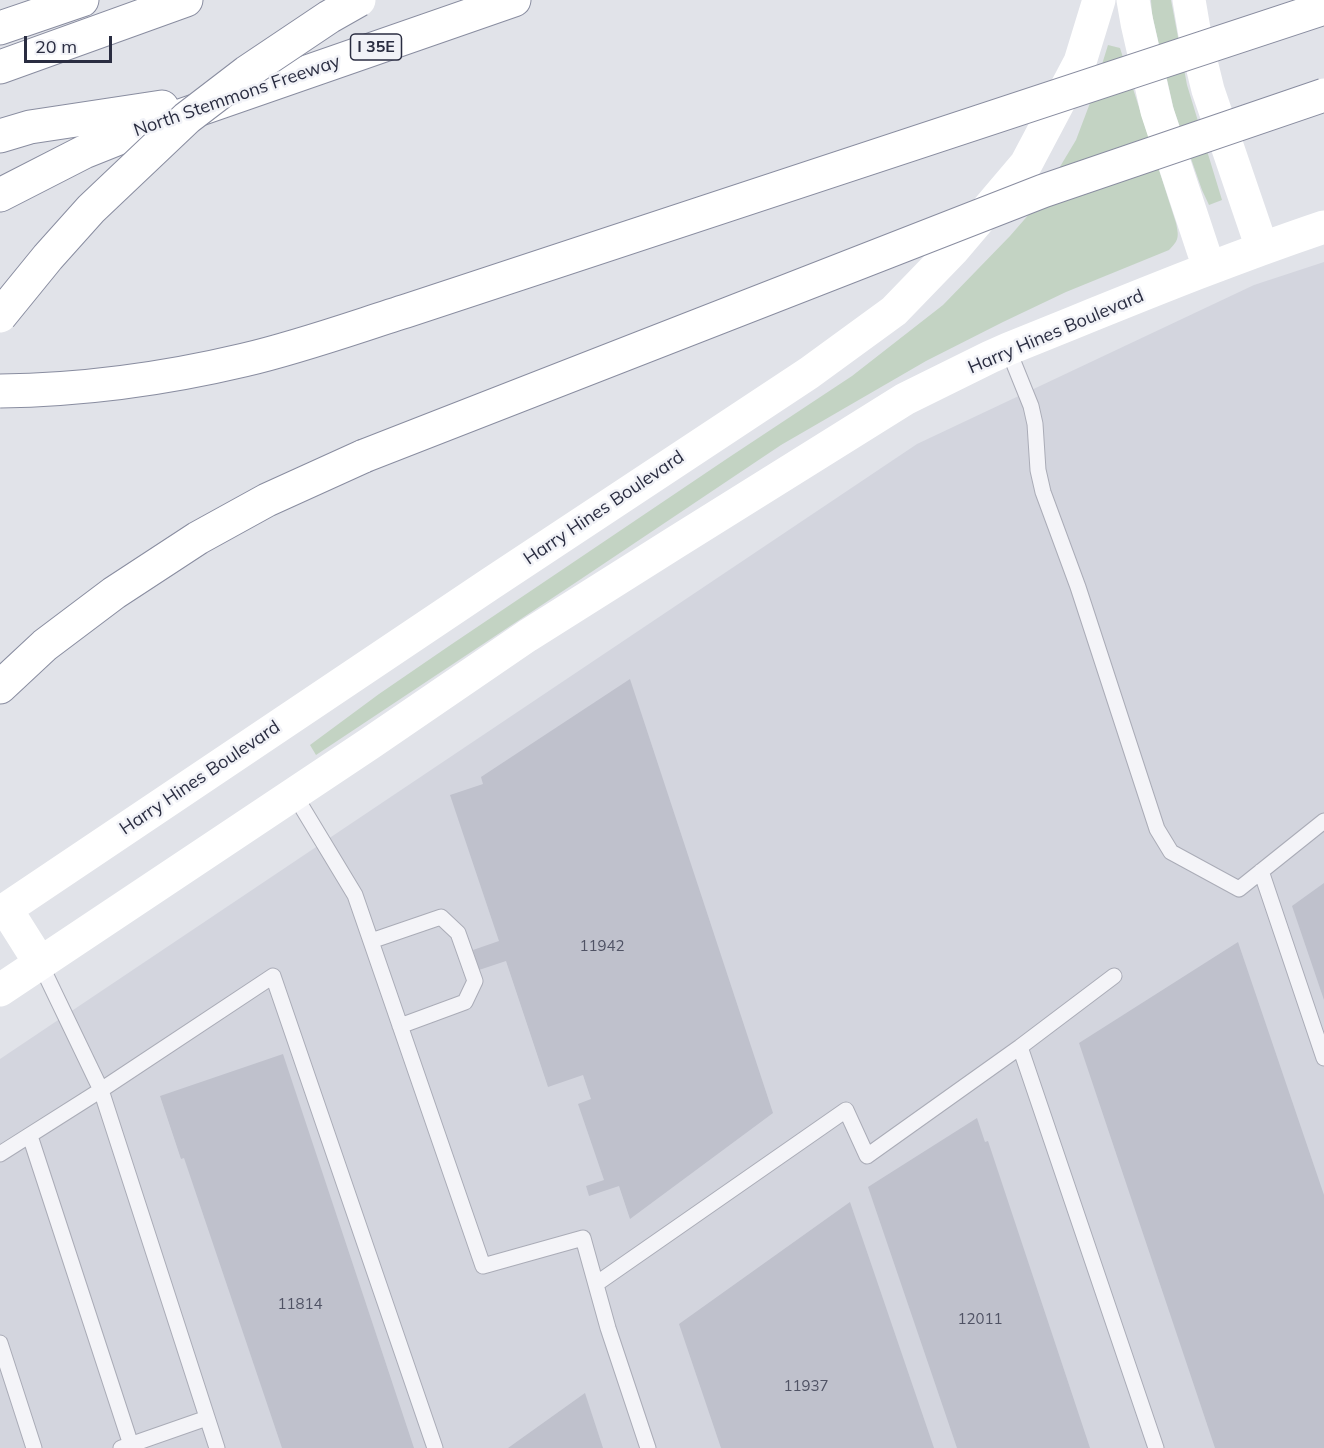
<!DOCTYPE html>
<style>
body{margin:0}
#map{position:relative;width:1324px;height:1448px;overflow:hidden;background:#e1e3e9;font-family:Mulish,sans-serif}
canvas{display:block}
.scale{position:absolute;left:24px;top:36px;width:88px;height:27px;box-sizing:border-box;border:3px solid #2a2d41;border-top:0;padding-left:8px;font-size:18px;line-height:21px;white-space:nowrap;color:#2a2d41;-webkit-text-stroke:4px #f1f2f7;paint-order:stroke}
</style>
<div id="map">
<canvas width="1324" height="1448"></canvas>
<div class="scale">20 m</div>
</div>
<script>
const g = document.querySelector('canvas').getContext('2d');
g.lineJoin = 'round';
function fillPath(path, color) { g.fillStyle = color; g.fill(path, 'evenodd'); }
function trace(path, color, width, dash) { g.strokeStyle = color; g.lineWidth = width; g.lineCap = dash ? 'butt' : 'round'; g.setLineDash(dash || []); g.stroke(path); }
function drawText(font, color, halo, rows, align = 'center') {
  g.font = font + ' Mulish,sans-serif'; g.lineWidth = 5; g.setLineDash([]); g.textBaseline = 'middle'; g.strokeStyle = halo; g.fillStyle = color; for (const [text, x, y, turn = 0] of rows) {
    g.save(); g.translate(x, y); g.rotate((+turn || 0) * Math.PI / 180); g.textAlign = isNaN(turn) ? turn : align; if (halo) g.strokeText(text, 0, 0); g.fillText(text, 0, 0); g.restore();
  }
}
fillPath(new Path2D(`
 M1324 262V1448H0V1059L917 444 1254 285Z`), '#d3d5de');
fillPath(new Path2D(`
 M1151 0H1171L1187 85 1222 200 1209 205 1202 190 1174 110 1152 14Z
 M1108 45 1120 48 1176 223C1179 237 1179 240 1169 250L1066 292 1003 322 926 361 781 445 581 579 316 755 310 745 379 694 449 646 728 458 852 376 943 305 1010 236 1037 205 1076 140 1090 103Z`), '#c3d3c3');
fillPath(new Path2D(`
 M630 679 773 1113 630 1219 619 1186 589 1196 586 1186 604 1180 578 1104 591 1099 583 1075 548 1087 506 961 479 970 473 950 499 941 450 795 483 784 481 777Z
 M1324 883V1000L1292 906Z
 M1238 942 1324 1195V1448H1215L1079 1043Z
 M283 1054 414 1448H282L184 1158 181 1159 160 1096Z
 M977 1118 985 1142 988 1141 1090 1448H957L868 1187Z
 M850 1202 934 1448H721L679 1324Z
 M585 1393 603 1448H508Z`), '#bfc1cc');
const lane = new Path2D(`
 M1008 349 1031 406 1035 424 1038 470 1043 492 1078 587 1157 829 1171 852 1239 889 1324 821
 M294 794 355 895 483 1266 583 1238 608 1328 648 1448
 M1261 871 1324 1058
 M371 941 441 917 458 933 475 981 465 1002 400 1026
 M40 963 101 1090 217 1448
 M1020 1047 1156 1448
 M30 1136 132 1448
 M0 1154 101 1090 273 976 435 1448
 M596 1284 846 1110 867 1156 1020 1047 1114 976
 M0 1343 34 1448
 M121 1448 207 1418`);
const highway = new Path2D(`
 M0 28 82 0
 M0 67 186 0
 M0 136 30 127 162 107
 M0 195 84 152 134 132 514 0
 M0 687 45 645 114 593 198 538 267 500 364 456`);
trace(lane, '#aaacb7', 17);
trace(highway, '#898da0', 35);
trace(lane, '#f4f4f8', 15);
trace(new Path2D(`
 M1133 0 1137 23 1157 111 1209 268
 M1189 0 1196 41 1208 90 1262 248
 M6 909 40 963
 M0 913 490 584 809 373 894 311 953 250 1026 164 1080 62 1099 0
 M0 990 369 744 527 636 676 542 905 399 990 357 1008 349C1113 307 1217 263 1324 227`), '#fff', 33);
trace(highway, '#fff', 33);
const highwayBridge = new Path2D(`
 M0 316 48 257 91 209 187 118 247 72 329 17 359 0
 M0 391C82 390 164 379 244 360 300 347 355 327 409 310L1324 8
 M364 456 1043 191 1324 95`);
trace(highwayBridge, '#898da0', 35, []);
trace(highwayBridge, '#fff', 33);
drawText('15px', '#4f5264', null, [
 ["11942",602,946],
 ["11814",300,1304],
 ["12011",980,1319],
 ["11937",806,1386]
]);
for (const [x, y, w] of [
 [376,47,51]
]) { const box = new Path2D(); box.roundRect(x - w / 2, y - 13, w, 26, 4.5); g.fillStyle = '#f1f2f7'; g.fill(box); trace(box, '#2a2d41', 1.5); }
drawText('bold 16px', '#2a2d41', null, [
 ["I 35E",376,47]
]);
drawText('18px', '#2a2d41', '#f1f2f7', [
 ["North Stemmons Freeway",237,96,-19],
 ["Harry Hines Boulevard",1056,332,-23],
 ["Harry Hines Boulevard",604,508,-34],
 ["Harry Hines Boulevard",200,778,-34]
]);
</script>
